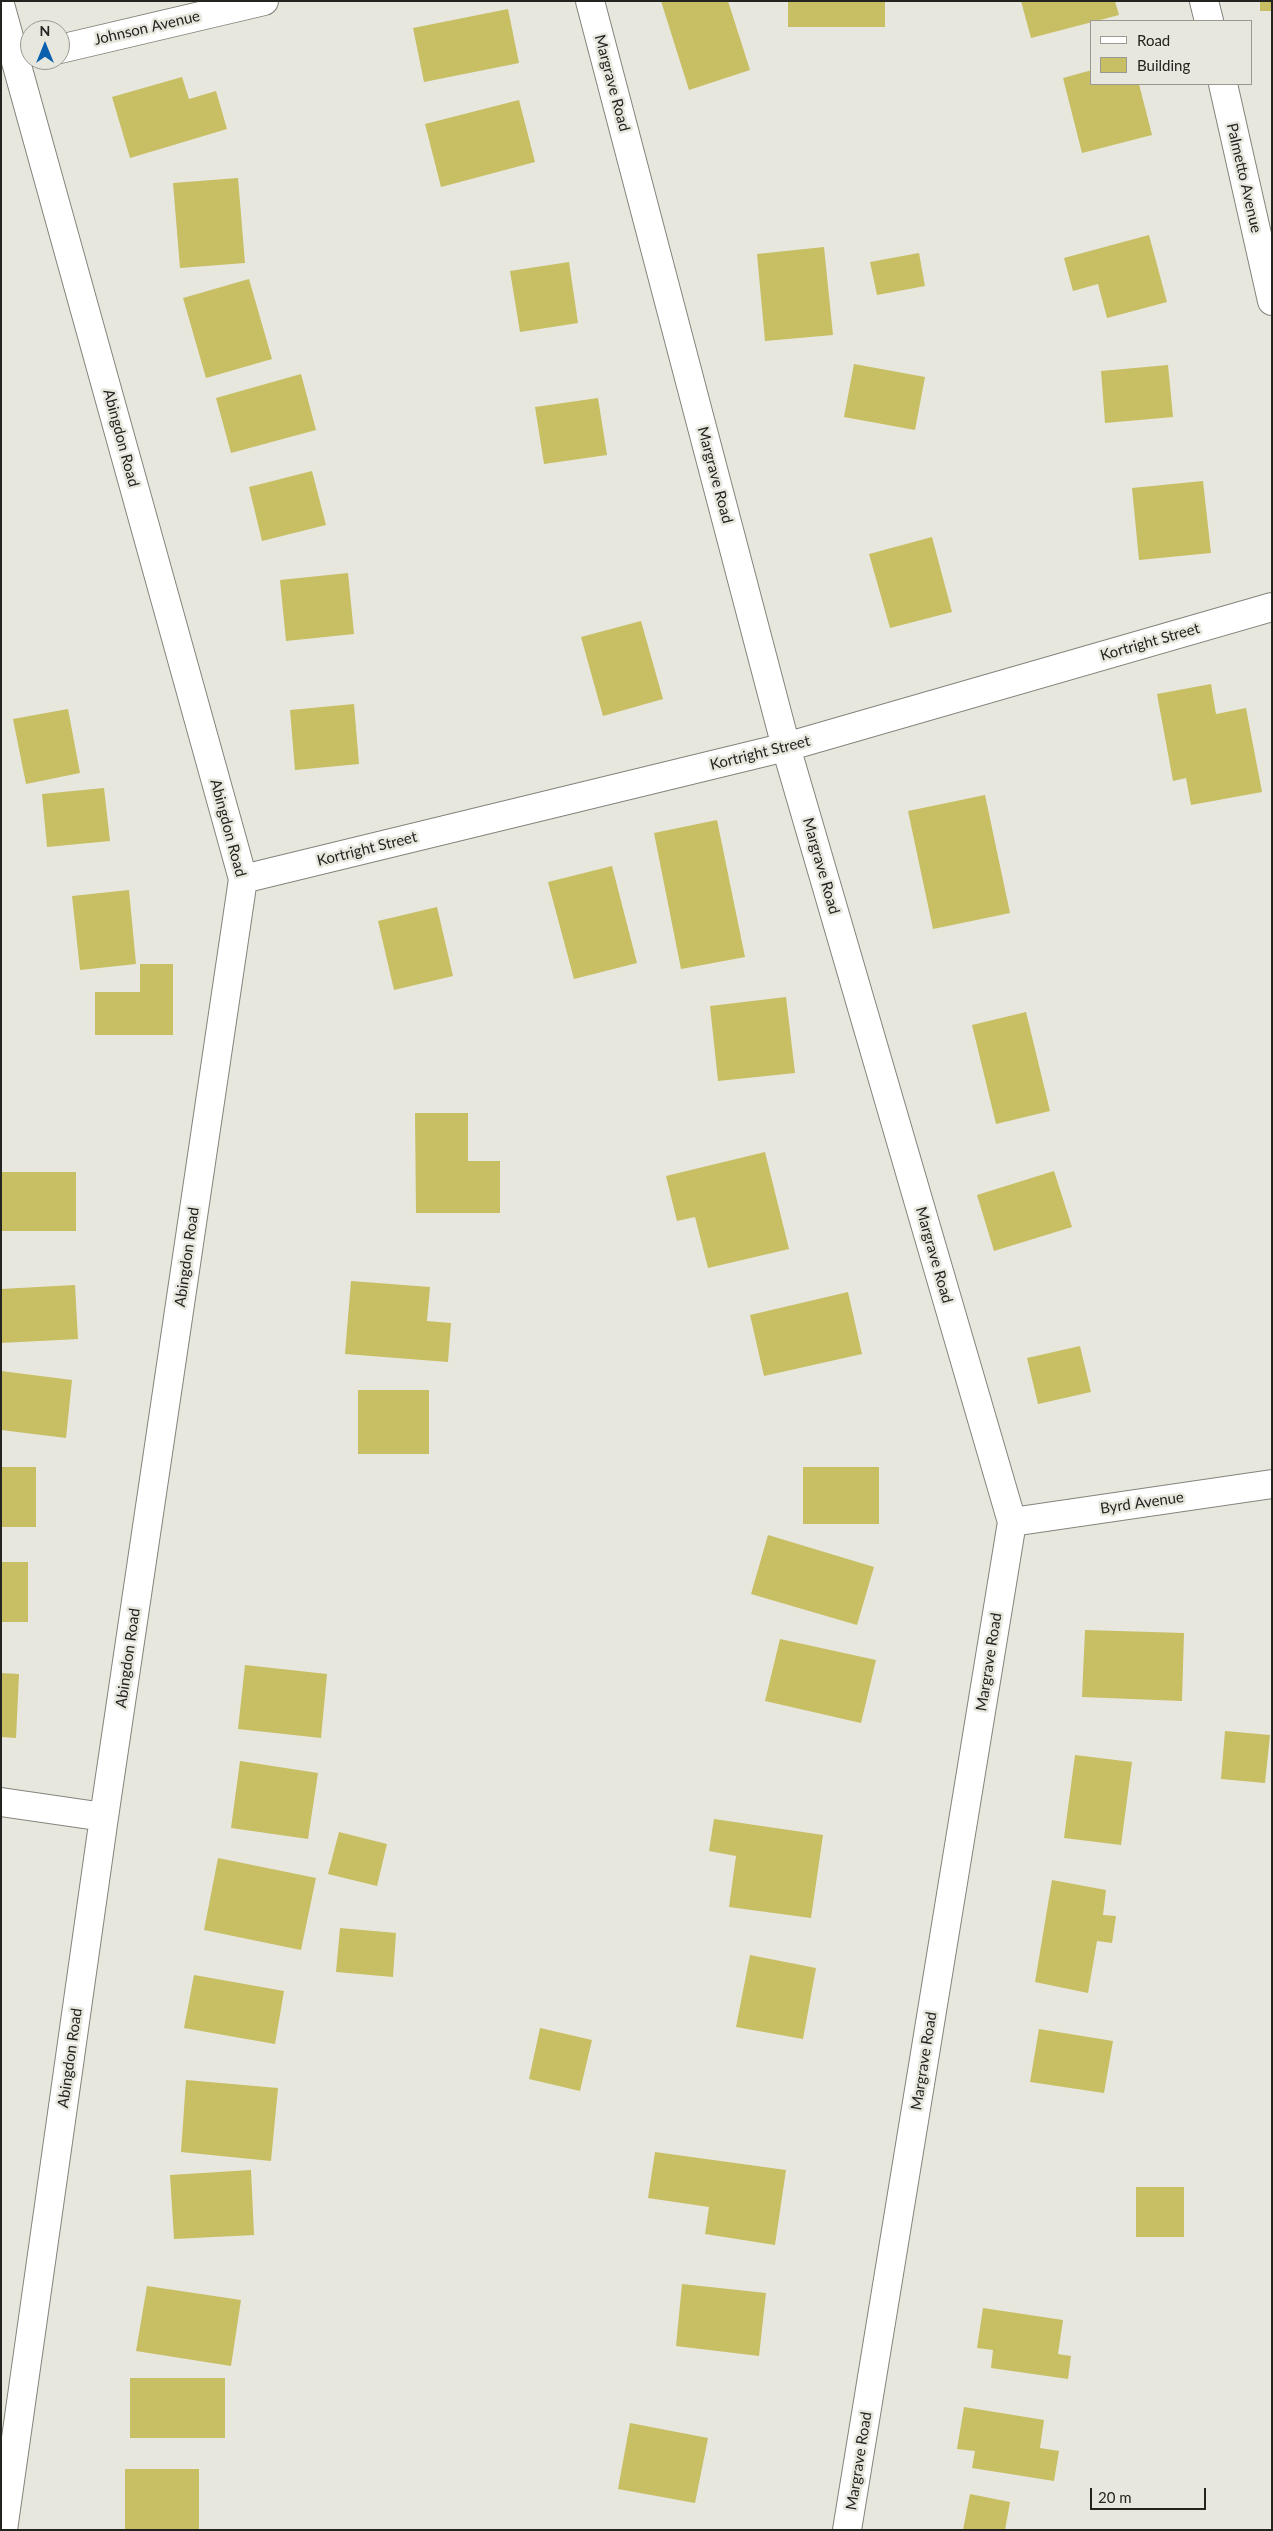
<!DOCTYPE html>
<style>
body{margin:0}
#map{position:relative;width:1273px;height:2531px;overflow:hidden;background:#e7e7de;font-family:Lato,sans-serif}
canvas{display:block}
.frame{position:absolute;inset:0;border:2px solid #23231f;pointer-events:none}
.legend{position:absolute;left:1090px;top:20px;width:162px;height:65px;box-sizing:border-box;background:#e7e7de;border:1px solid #999992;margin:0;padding:6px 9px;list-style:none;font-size:15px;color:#23231f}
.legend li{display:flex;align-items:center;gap:10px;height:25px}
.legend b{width:25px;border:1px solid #999992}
.north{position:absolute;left:20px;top:20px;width:50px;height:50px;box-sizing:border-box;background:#e7e7de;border:1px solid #999992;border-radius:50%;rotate:0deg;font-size:14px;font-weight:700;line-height:20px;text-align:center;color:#23231f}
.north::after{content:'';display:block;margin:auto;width:18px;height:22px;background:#0a60ad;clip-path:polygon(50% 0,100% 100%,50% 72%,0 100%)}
.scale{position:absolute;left:1090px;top:2488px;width:116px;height:22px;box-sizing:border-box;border:2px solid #23231f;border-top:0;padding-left:6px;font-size:15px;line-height:18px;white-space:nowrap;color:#23231f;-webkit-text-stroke:4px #e7e7de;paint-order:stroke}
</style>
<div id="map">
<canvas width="1273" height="2531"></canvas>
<div class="frame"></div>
<ul class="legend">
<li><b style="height:6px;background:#fff"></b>Road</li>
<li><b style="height:14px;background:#c8be64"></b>Building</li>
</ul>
<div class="north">N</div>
<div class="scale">20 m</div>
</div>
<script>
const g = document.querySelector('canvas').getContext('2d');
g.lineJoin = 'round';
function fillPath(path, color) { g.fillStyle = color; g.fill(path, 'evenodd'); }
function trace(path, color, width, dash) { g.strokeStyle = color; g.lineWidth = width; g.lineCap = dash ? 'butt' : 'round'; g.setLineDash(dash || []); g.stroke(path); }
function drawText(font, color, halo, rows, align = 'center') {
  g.font = font + ' Lato,sans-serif'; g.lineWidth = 5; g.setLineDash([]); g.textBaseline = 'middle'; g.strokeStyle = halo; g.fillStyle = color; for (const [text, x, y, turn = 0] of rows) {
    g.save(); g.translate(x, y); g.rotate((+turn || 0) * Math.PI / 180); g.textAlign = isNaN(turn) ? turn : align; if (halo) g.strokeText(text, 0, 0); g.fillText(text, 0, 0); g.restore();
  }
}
fillPath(new Path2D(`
 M661 1H728L750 70 689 90Z
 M788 1H885V27H788Z
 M1021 1H1115L1119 15 1031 38Z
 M1260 1H1272V11H1260Z
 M508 9 519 63 424 82 413 28Z
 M1092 70V84H1139L1152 135 1082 153 1063 78Z
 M182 77 189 99 216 91 227 129 130 158 112 97Z
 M519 100 535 162 441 187 425 124Z
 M238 178 245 263 180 268 173 183Z
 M1149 235 1167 302 1107 318 1098 284 1073 291 1064 258Z
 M824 247 833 335 765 341 757 254Z
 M919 253 925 286 877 295 870 262Z
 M569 262 578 323 520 332 510 271Z
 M249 279 272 359 206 378 183 298Z
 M854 364 925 377 915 430 844 417Z
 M1168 365 1173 417 1105 423 1101 371Z
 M301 374 316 430 231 453 216 398Z
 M598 398 607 455 544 464 535 407Z
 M312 471 326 525 262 541 249 487Z
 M1203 481 1211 553 1139 560 1132 488Z
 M932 537 952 612 890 628 869 554Z
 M348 573 354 634 286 641 280 580Z
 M641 621 663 699 603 716 581 637Z
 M1211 684 1216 714 1246 708 1262 792 1191 805 1186 778 1173 781 1157 694Z
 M354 704 359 764 295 770 290 710Z
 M68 709 80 773 26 784 13 719Z
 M104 788 110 841 47 847 42 794Z
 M985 795 1010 913 933 929 908 811Z
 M717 820 745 957 681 969 654 833Z
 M612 866 637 963 574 979 548 882Z
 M129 890 136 964 80 970 72 896Z
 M437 907 453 976 394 990 378 921Z
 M140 964H173V1035H95V992H140Z
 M786 997 795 1073 718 1081 710 1006Z
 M1026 1012 1050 1111 996 1124 972 1025Z
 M415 1113H468V1161H500V1213H416Z
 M765 1152 789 1249 708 1268 695 1217 677 1221 666 1176Z
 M1054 1171 1072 1227 994 1251 977 1195Z
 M1 1172H76V1231H1Z
 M351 1281 430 1287 427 1321 451 1323 448 1362 345 1354Z
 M75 1285 78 1339 1 1343V1289Z
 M848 1292 862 1354 764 1376 750 1315Z
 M1080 1346 1091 1392 1038 1404 1027 1358Z
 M1 1371 72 1380 66 1438 1 1430Z
 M358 1390H429V1454H358Z
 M1 1467H36V1527H1Z
 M803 1467H879V1524H803Z
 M768 1535 874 1567 857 1625 751 1594Z
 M1 1562H28V1622H1Z
 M1085 1630 1184 1633 1182 1701 1082 1697Z
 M780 1639 876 1660 861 1723 765 1701Z
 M245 1665 327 1674 321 1738 238 1729Z
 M1 1673 19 1674 16 1738 1 1737Z
 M1225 1731 1270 1735 1265 1783 1221 1779Z
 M1075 1755 1132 1762 1121 1845 1064 1838Z
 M240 1761 318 1773 308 1839 231 1828Z
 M714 1819 823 1835 811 1918 729 1907 736 1856 709 1851Z
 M339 1832 387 1844 377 1886 328 1874Z
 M218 1858 316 1878 301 1950 204 1930Z
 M1052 1880 1106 1890 1103 1915 1116 1916 1112 1943 1097 1941 1088 1993 1035 1982Z
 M340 1928 396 1933 393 1977 336 1972Z
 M750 1955 816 1968 803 2039 736 2027Z
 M194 1975 284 1991 275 2044 184 2028Z
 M540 2028 592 2040 580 2091 529 2079Z
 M1039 2029 1113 2041 1104 2093 1030 2082Z
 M186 2080 278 2088 271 2161 181 2152Z
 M655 2152 786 2170 775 2245 705 2234 709 2207 648 2198Z
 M251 2170 254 2235 174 2239 170 2175Z
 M1136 2187H1184V2237H1136Z
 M682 2284 766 2293 759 2356 676 2346Z
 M147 2286 241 2300 231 2366 136 2351Z
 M983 2308 1063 2320 1058 2354 1071 2356 1068 2379 991 2368 993 2350 977 2348Z
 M130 2378H225V2438H130Z
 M964 2407 1044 2420 1040 2448 1059 2451 1054 2481 972 2468 975 2451 957 2449Z
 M630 2423 708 2438 695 2503 618 2489Z
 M125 2469H199V2530H125Z
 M970 2494 1010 2502 1005 2530H963Z`), '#c8be64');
const minor = new Path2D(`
 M590 1 786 747 1012 1522 847 2530
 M1204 1 1209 21
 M1 8 243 879 104 1817 3 2530
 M60 49 264 1
 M1223 84 1272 301
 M243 879 786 747 1272 607
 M1012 1522 1272 1484
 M1 1802 104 1817`);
trace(minor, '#84847c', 30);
trace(minor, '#fff', 28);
drawText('15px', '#23231f', '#e7e7de', [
 ["Johnson Avenue",147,28,-13],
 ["Margrave Road",612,83,75],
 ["Palmetto Avenue",1244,178,77],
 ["Abingdon Road",121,438,75],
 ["Margrave Road",715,475,75],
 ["Kortright Street",1150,642,-16],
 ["Kortright Street",760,753,-14],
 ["Abingdon Road",228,828,75],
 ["Kortright Street",367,849,-14],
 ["Margrave Road",821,866,74],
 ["Margrave Road",934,1255,74],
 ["Abingdon Road",187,1257,-82],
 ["Byrd Avenue",1142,1503,-8],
 ["Abingdon Road",128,1658,-82],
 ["Margrave Road",989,1662,-81],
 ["Abingdon Road",70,2058,-82],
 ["Margrave Road",924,2061,-81],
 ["Margrave Road",859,2461,-81]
]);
</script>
